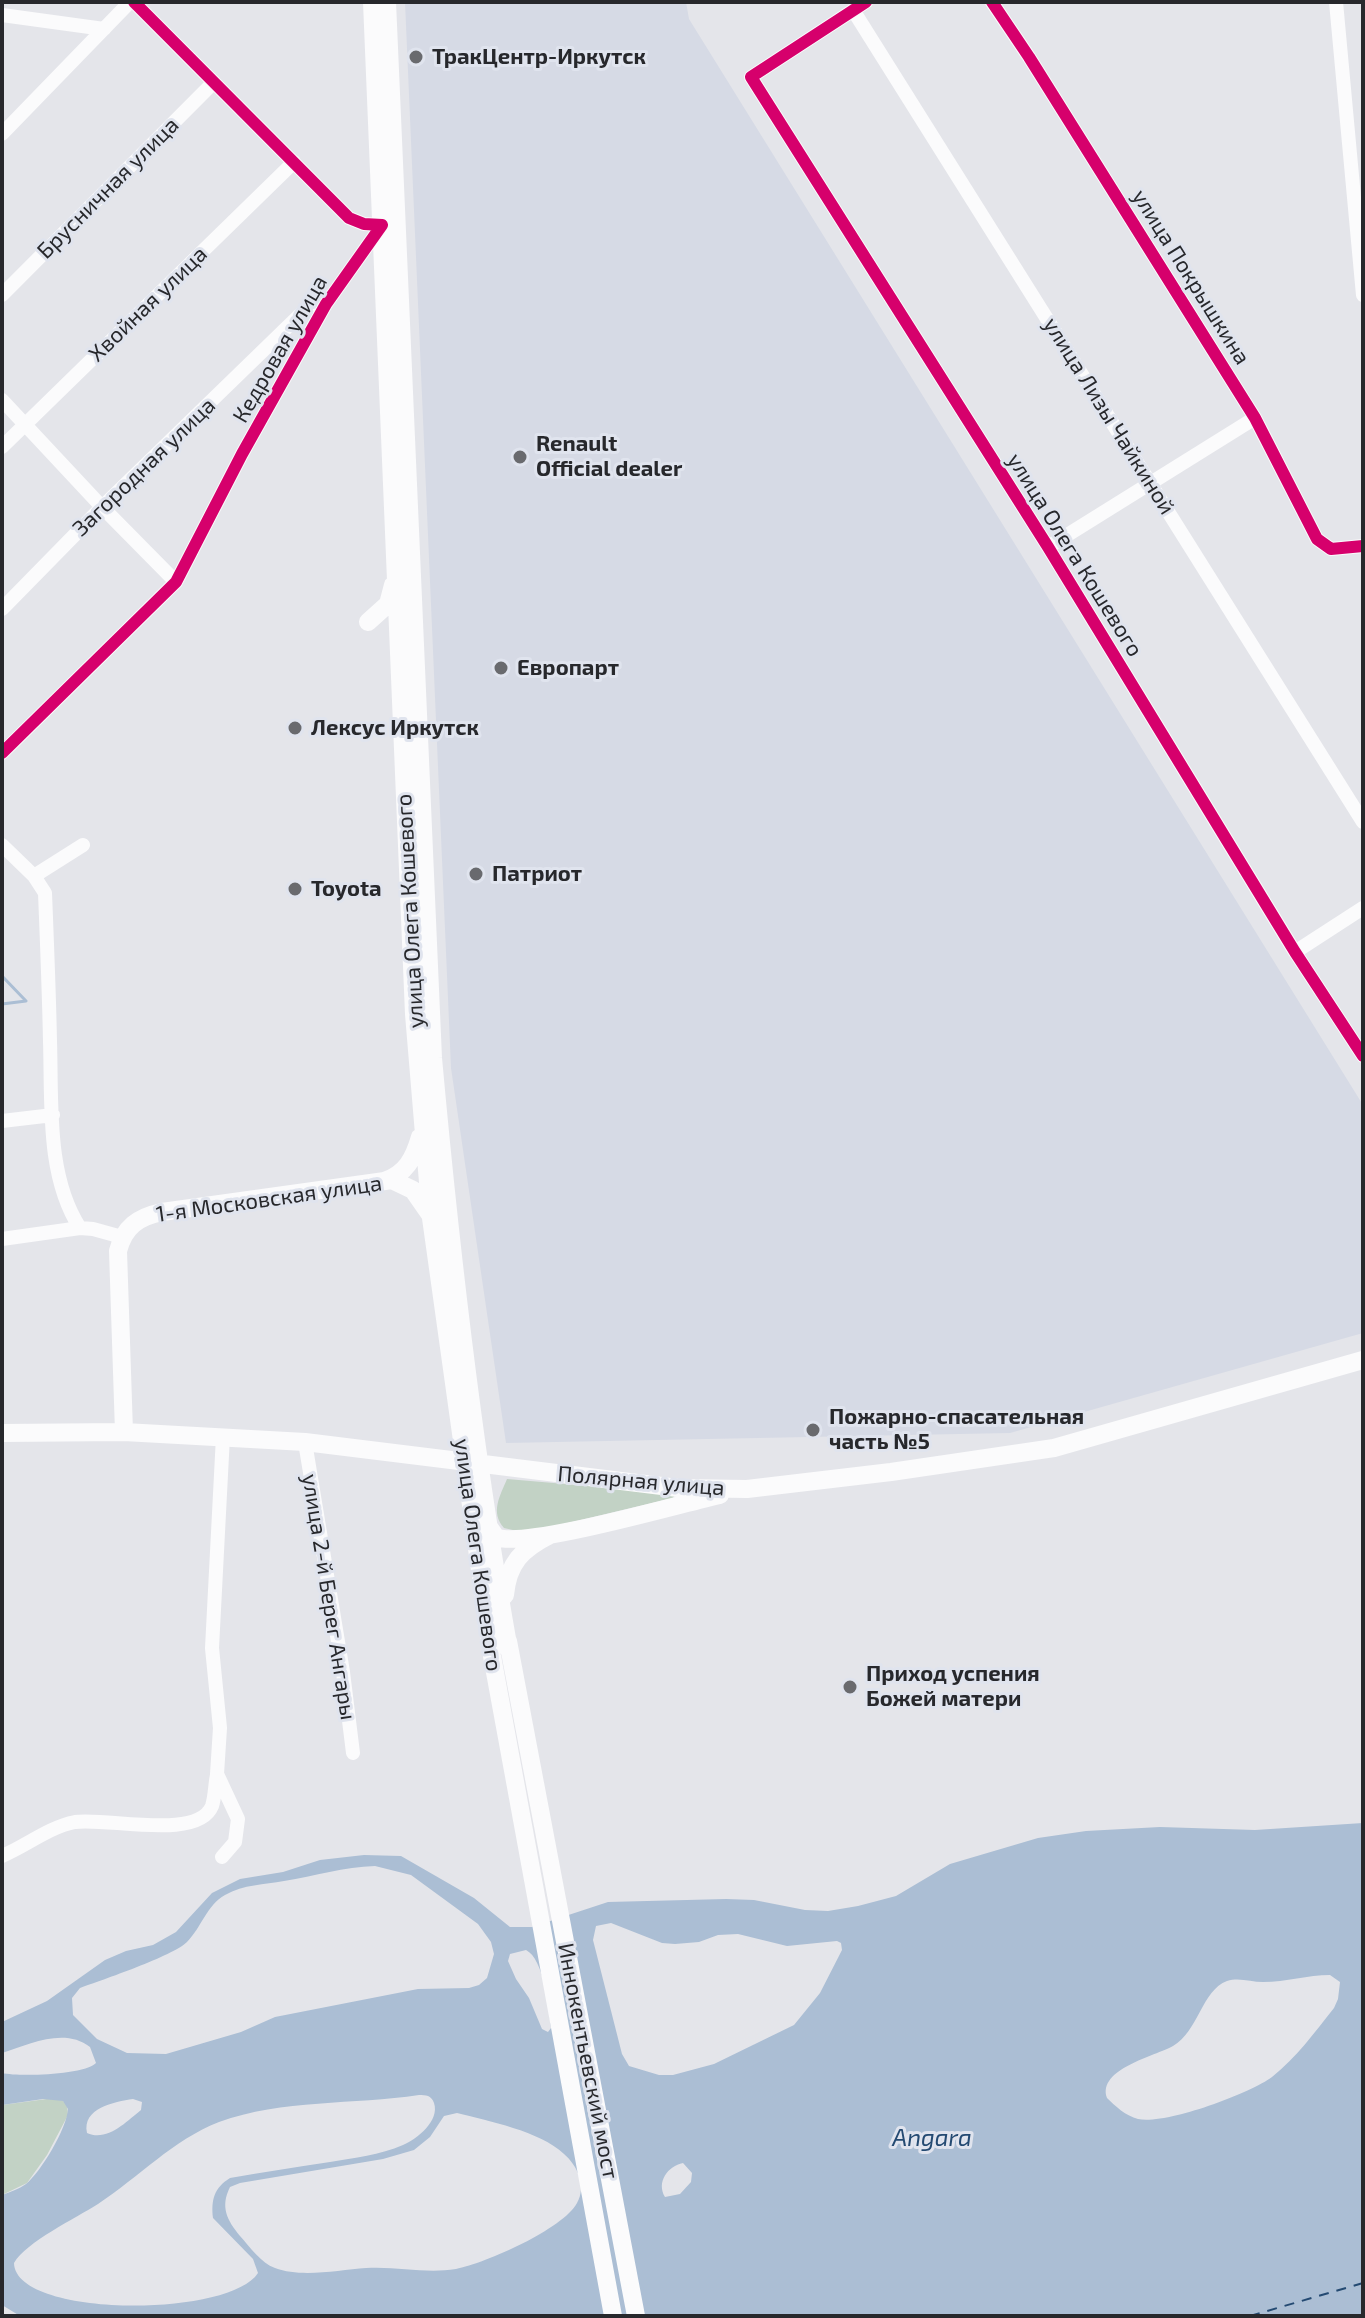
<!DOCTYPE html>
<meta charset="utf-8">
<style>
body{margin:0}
#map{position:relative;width:1365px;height:2318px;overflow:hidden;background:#e4e5ea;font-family:"Exo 2",sans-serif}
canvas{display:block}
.frame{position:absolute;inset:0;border:4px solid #27282c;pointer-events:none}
</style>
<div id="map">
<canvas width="1365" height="2318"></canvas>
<div class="frame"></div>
</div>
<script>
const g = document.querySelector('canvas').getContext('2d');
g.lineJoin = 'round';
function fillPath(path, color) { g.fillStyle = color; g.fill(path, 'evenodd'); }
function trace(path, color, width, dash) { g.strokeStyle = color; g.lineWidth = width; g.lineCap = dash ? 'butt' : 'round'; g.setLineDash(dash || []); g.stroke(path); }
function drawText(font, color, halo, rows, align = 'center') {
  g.font = font + ' "Exo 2",sans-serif'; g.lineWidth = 6; g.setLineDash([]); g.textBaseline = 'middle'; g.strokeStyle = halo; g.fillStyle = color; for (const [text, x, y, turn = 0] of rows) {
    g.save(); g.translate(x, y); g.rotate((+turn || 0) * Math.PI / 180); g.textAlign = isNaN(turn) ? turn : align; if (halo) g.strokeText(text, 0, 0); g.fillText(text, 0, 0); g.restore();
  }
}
fillPath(new Path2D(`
 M405 2H686L689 19 1363 1105V1333L1010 1433 506 1443 451 1068Z`), '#d6dae5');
fillPath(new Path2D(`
 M507 1479 670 1493 675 1495 673 1498 526 1533 504 1528C490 1512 500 1496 507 1479Z
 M54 2098 63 2101 67 2104 68 2115 47 2155 27 2183 2 2195V2105Z`), '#c2d2c5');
fillPath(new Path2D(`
 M1363 1823V2316H20L2 2305V2195C10 2192 19 2189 26 2184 41 2172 67 2128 68 2109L63 2101 43 2099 2 2105V2073C19 2077 84 2075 96 2063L90 2047C65 2027 29 2044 2 2053V2022L47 2001 105 1960 126 1951 153 1945 176 1932 212 1893 240 1879 283 1872 320 1860 364 1855 401 1856 474 1898 510 1927H532L608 1902 726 1899 754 1900 805 1910 828 1911 858 1906 896 1896 950 1864 1038 1838 1086 1831 1160 1827 1255 1830ZM375 1866 411 1875 478 1924 491 1942 494 1954 487 1978 479 1985 469 1988 418 1989 275 2017 241 2032 166 2054 127 2053 97 2039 73 2015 72 1998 80 1988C102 1980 173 1956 187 1942 201 1928 207 1905 225 1895 244 1884 264 1885 284 1881 315 1876 344 1867 375 1866ZM611 1923 662 1943 675 1944 699 1942 718 1935 738 1934 787 1946 837 1941 841 1943 842 1950 820 1993 794 2025 714 2064 673 2075H659L629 2066 622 2054 593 1940 596 1926ZM526 1950C544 1959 549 2008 551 2028L548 2032 542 2029 529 1998 516 1979 508 1961 510 1954ZM1330 1975 1340 1982 1338 1999 1334 2008C1315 2032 1296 2058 1272 2077 1249 2094 1165 2125 1138 2119 1126 2116 1115 2106 1107 2098 1097 2069 1155 2056 1173 2046 1198 2032 1202 1990 1227 1981 1239 1977 1251 1982 1263 1982 1286 1982 1308 1975 1330 1975ZM419 2095C426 2095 431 2095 434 2103 440 2121 417 2139 403 2145 380 2155 354 2158 330 2162 297 2167 263 2172 230 2178 214 2188 211 2200 213 2218L253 2259 258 2273C229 2318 15 2318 14 2263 26 2242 76 2218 98 2204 139 2177 173 2140 219 2122 282 2099 354 2105 419 2095ZM133 2099 142 2102 141 2110C126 2122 107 2142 87 2133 82 2108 114 2102 133 2099ZM457 2113C488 2121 540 2131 564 2154 577 2165 587 2186 577 2203 563 2229 486 2263 456 2269 425 2274 397 2266 366 2268 339 2270 301 2278 275 2268 261 2263 250 2247 240 2236 227 2220 220 2207 230 2187L240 2183 383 2159 414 2150 430 2137 444 2116ZM683 2163 692 2173 691 2182 680 2194 665 2197C656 2182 668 2166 683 2163Z`), '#abbed4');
trace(new Path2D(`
 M2 976 26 1001 2 1004`), '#abbed4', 3);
trace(new Path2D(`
 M1250 2316 1363 2283`), '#244a72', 2, [10, 8]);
trace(new Path2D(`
 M866 2 751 77 1048 547 1295 952 1363 1056
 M992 2 1029 57 1255 418 1317 539 1331 549 1363 546
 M1336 2 1363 295
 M853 10 1363 822
 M2 15 104 29
 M2 134 130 2
 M2 295 214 82
 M2 400 102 507 176 582
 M2 447 294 162
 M1048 547 1255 418
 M2 609 102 507 309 306 326 304
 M2 753 176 582 242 454 326 304 382 225 364 224 349 218 134 2
 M2 845 34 876 45 893C47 942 49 992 50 1041 52 1102 46 1176 80 1228
 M34 876 83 845
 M1295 952 1363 908
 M2 1121 53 1115
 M2 1239 80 1228 93 1229 122 1237
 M305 1442 343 1672 353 1753
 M2 1856C26 1846 49 1827 75 1822 106 1817 198 1841 212 1806 215 1797 215 1784 217 1775
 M222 1857 235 1842 238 1819 217 1774 220 1728 212 1648 223 1436`), '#fbfbfc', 14);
trace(new Path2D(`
 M372 2 414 1014 431 1218 492 1656 613 2316
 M387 2 433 1058C451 1257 474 1454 509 1650
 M368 622 388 604 393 585
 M384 1181C406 1174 414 1158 420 1137
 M124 1432 118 1251C124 1227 138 1217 162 1212L392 1180 413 1190 429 1213
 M2 1433 124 1432 305 1442 678 1488 747 1489 891 1472 1054 1448 1363 1360
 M487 1524 496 1537C525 1549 679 1504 720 1495
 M505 1595C508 1563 522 1549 550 1535
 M508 1641 636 2316`), '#fbfbfc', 18);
trace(new Path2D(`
 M866 2 751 77 1048 547 1295 952 1363 1056
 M992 2 1029 57 1255 418 1317 539 1331 549 1363 546
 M2 753 176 582 242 454 326 304 382 225 364 224 349 218 134 2`), '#d6006c', 12);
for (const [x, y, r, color] of [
 [416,57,8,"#696a6e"],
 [520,457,8,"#696a6e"],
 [501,668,8,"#696a6e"],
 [295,728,8,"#696a6e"],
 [476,874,8,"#696a6e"],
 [295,889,8,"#696a6e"],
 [813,1430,8,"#696a6e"],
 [850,1687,8,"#696a6e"]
]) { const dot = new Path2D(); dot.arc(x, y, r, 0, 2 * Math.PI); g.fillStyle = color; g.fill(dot); trace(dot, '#e0e4ee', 3); }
drawText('bold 22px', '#27282c', '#e0e4ee', [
 ["ТракЦентр-Иркутск",432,57],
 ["Renault",536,444],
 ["Official dealer",536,469],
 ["Европарт",517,668],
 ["Лексус Иркутск",311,728],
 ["Патриот",492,874],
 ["Toyota",311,889],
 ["Пожарно-спасательная",829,1417],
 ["часть №5",829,1442],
 ["Приход успения",866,1674],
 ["Божей матери",866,1699]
], 'left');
drawText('22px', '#27282c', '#e0e4ee', [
 ["Брусничная улица",108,188,-45],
 ["улица Покрышкина",1191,277,58],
 ["Хвойная улица",148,304,-44],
 ["Кедровая улица",280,349,-60],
 ["улица Лизы Чайкиной",1109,416,58],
 ["Загородная улица",144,467,-44],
 ["улица Олега Кошевого",1075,555,58],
 ["улица Олега Кошевого",410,911,-93],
 ["1-я Московская улица",269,1199,-8],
 ["Полярная улица",641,1481,5],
 ["улица Олега Кошевого",478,1555,82],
 ["улица 2-й Берег Ангары",329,1597,81],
 ["Иннокентьевский мост",588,2061,79]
]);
drawText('italic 24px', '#244a72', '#e0e4ee', [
 ["Angara",932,2138]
]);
</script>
